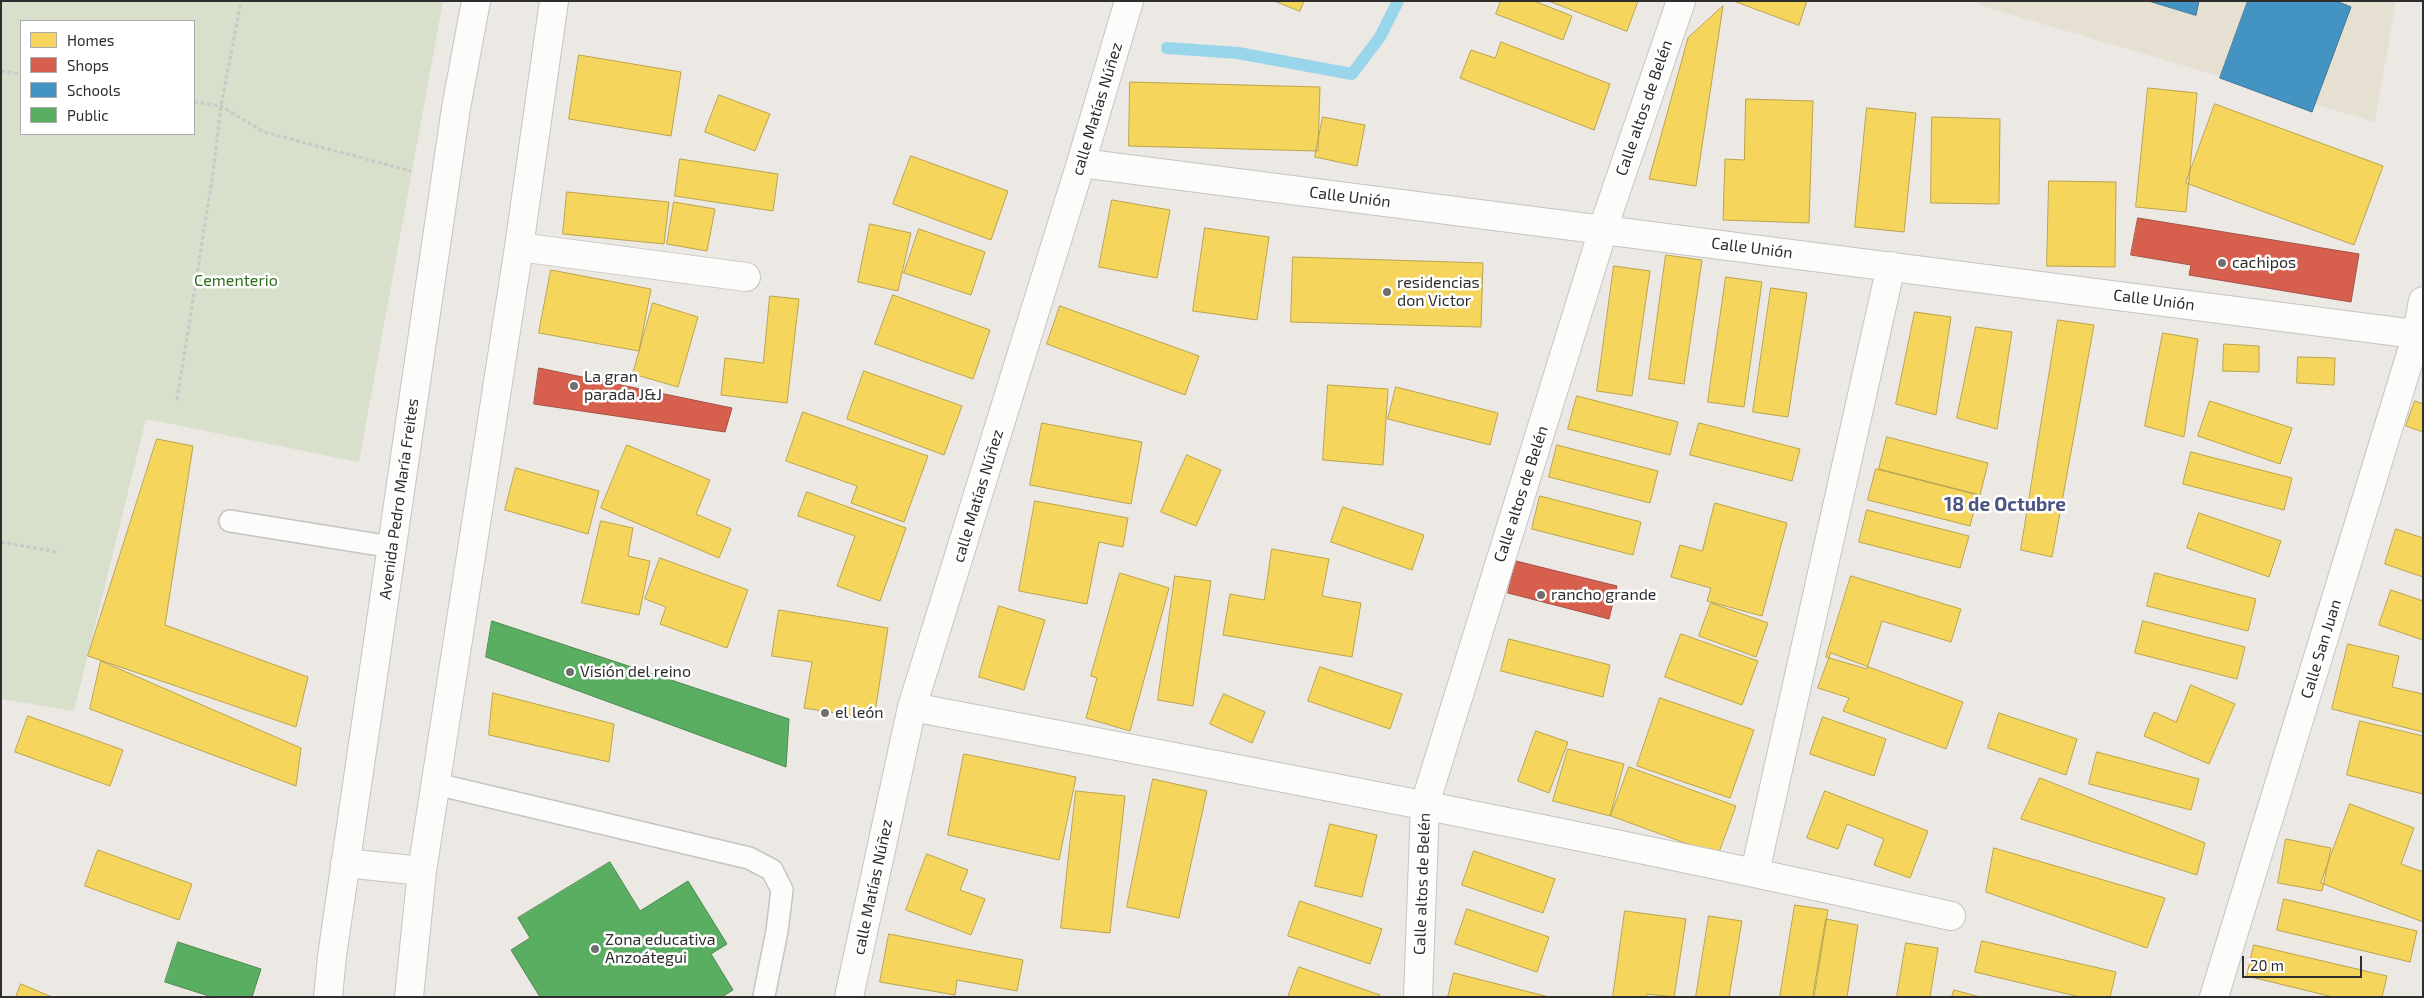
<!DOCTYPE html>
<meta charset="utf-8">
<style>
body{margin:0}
#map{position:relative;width:2424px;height:998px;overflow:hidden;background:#ece8e4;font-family:"Exo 2",sans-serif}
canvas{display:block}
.frame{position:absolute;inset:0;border:2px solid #2e2e2e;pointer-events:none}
.legend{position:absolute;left:20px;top:20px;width:175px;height:115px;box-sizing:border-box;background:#fff;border:1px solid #ababab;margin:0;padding:6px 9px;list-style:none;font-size:15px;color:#2e2e2e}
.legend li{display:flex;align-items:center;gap:10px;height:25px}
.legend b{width:25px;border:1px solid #ababab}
.scale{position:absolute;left:2242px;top:956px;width:120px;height:22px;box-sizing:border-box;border:2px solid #2e2e2e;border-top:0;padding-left:6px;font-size:15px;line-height:18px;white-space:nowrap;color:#2e2e2e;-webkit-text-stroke:4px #fff;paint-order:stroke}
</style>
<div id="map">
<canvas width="2424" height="998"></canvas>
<div class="frame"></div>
<ul class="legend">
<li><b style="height:14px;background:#f6d55c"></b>Homes</li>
<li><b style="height:14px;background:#d6604d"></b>Shops</li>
<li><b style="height:14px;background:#4393c3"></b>Schools</li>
<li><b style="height:14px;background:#5aae61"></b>Public</li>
</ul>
<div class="scale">20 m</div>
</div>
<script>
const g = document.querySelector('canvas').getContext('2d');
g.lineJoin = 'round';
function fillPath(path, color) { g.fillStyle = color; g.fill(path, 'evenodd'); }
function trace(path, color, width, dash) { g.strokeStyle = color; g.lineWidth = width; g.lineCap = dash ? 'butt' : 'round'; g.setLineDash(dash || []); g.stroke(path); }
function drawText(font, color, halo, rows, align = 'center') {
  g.font = font + ' "Exo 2",sans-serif'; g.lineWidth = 5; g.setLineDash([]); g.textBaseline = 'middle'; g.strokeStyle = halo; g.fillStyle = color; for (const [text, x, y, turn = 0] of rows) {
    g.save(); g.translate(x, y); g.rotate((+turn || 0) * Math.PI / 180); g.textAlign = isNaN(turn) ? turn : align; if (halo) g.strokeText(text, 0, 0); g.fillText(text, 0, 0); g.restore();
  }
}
fillPath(new Path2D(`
 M1979 1H2396L2375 122 1978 5Z`), '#e6e0d3');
fillPath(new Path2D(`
 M1 1H443L359 462 146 419 74 711 1 699ZM21 21H194V134H21Z`), '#d8e0cc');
const homes = new Path2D(`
 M1275 1H1304L1300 11Z
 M1501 1H1534L1572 16 1563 40 1496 14Z
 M1549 1H1638L1627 31Z
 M1734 1H1807L1799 25Z
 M1723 6 1696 186 1649 179 1688 38Z
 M1501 42 1610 84 1594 130 1460 78 1471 50 1495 58Z
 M579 55 681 72 671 136 569 119Z
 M1130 82 1320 87 1318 151 1129 146Z
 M2148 88 2197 93 2186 212 2136 207Z
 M719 95 770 114 755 151 705 132Z
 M1746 99 1813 101 1809 223 1723 220 1725 159 1744 160Z
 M2215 104 2383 166 2354 245 2186 183Z
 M1867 108 1916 113 1904 232 1855 227Z
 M1323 117 1365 125 1357 166 1315 157Z
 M1932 117 2000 119 1999 204 1931 203Z
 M911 156 1008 191 991 240 893 204Z
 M680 159 778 174 773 211 675 196Z
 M2049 181 2116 182 2115 267 2047 266Z
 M567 192 669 202 664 244 563 234Z
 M1112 200 1170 210 1157 278 1099 267Z
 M674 202 715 209 707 251 667 244Z
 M870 224 911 233 898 291 858 282Z
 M1205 228 1269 237 1257 320 1193 311Z
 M919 229 985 252 971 295 904 273Z
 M1666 255 1702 260 1684 384 1649 379Z
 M1293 257 1483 263 1481 327 1291 322Z
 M1614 266 1650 271 1632 396 1597 391Z
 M551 270 651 289 639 351 539 333Z
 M1726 277 1762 282 1744 407 1708 402Z
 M1771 288 1807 293 1788 417 1753 412Z
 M893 295 990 330 973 379 875 344Z
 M770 296 799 299 787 403 721 395 725 358 763 363Z
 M653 303 698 317 678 387 633 374Z
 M1060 306 1199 356 1185 395 1047 344Z
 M1915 312 1951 317 1936 415 1896 404Z
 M2058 320 2094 325 2052 557 2021 550Z
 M1976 327 2012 332 1997 429 1957 418Z
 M2163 333 2198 339 2184 437 2145 426Z
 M2224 344 2259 346V372L2223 371Z
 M2298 357 2335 358 2334 385 2297 383Z
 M864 371 962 406 944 455 847 419Z
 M1328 385 1388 389 1383 465 1323 460Z
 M1396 387 1498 413 1490 445 1388 419Z
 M1577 396 1678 422 1670 455 1568 429Z
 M2210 401 2292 428 2280 464 2198 436Z
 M2415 401 2423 404V432L2406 426Z
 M803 412 928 456 904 522 851 503 857 486 786 461Z
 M1042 423 1142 442 1131 504 1030 485Z
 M1699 423 1800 449 1792 481 1690 455Z
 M1887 437 1988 463 1980 495 1879 469Z
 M157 439 193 446 165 625 308 677 296 727 88 656Z
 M627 445 710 480 696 514 731 529 719 558 601 508Z
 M1557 445 1658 471 1650 503 1549 477Z
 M2191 452 2292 478 2284 510 2183 484Z
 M1187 455 1221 470 1196 526 1161 512Z
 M516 468 599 491 588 534 505 510Z
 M1876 469 1978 495 1970 526 1868 500Z
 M807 492 906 528 880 601 837 586 855 536 798 516Z
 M1540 496 1641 522 1633 555 1532 529Z
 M1035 501 1128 518 1123 547 1099 542 1087 604 1019 591Z
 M1715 503 1787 523 1762 616 1707 601 1711 588 1671 577 1680 545 1702 551Z
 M1343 507 1424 535 1412 570 1331 542Z
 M1867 510 1969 536 1960 568 1859 542Z
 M2199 513 2281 541 2269 577 2187 548Z
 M601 521 633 528 628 556 650 561 639 615 582 603Z
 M2396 529 2423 538V577L2385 564Z
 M1272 549 1329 559 1322 596 1361 603 1352 657 1223 635 1230 594 1264 600Z
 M660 558 748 590 727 648 660 624 666 607 645 599Z
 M1120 573 1169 588 1130 731 1086 718 1097 678 1091 676Z
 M2155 573 2256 599 2248 631 2147 606Z
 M1175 576 1211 581 1193 706 1158 700Z
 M1851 576 1961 609 1951 642 1882 621 1867 669 1826 657Z
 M2391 590 2423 601V640L2379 625Z
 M1711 603 1768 623 1756 657 1699 636Z
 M999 606 1045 620 1024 690 979 677Z
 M779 610 888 628 874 719 804 708 812 662 772 656Z
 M2143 621 2245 647 2237 679 2135 653Z
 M1681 634 1758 661 1742 705 1665 677Z
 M1509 639 1610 665 1603 697 1501 671Z
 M2348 644 2399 656 2392 687 2423 694V732L2332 709Z
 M1831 653 1963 702 1946 749 1843 711 1849 698 1818 688Z
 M101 661 301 748 296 786 90 709Z
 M1320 667 1402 694 1390 729 1308 701Z
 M2191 685 2235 704 2209 764 2144 736 2154 712 2176 722Z
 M493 693 614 724 609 762 489 735Z
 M1224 694 1265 712 1252 743 1210 724Z
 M1660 698 1754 730 1730 798 1637 766Z
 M1999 713 2077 739 2066 775 1988 748Z
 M28 716 123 750 110 786 15 752Z
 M1823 717 1886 739 1874 776 1810 754Z
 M2360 721 2423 736V794L2347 775Z
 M1536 731 1568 742 1549 793 1518 781Z
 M1568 749 1624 764 1610 816 1553 801Z
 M2097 752 2199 779 2191 810 2089 784Z
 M964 754 1076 777 1059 860 948 835Z
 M1629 767 1736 806 1718 855 1611 816Z
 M2040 778 2205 843 2197 875 2021 819Z
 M1153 779 1207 791 1179 918 1127 907Z
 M1076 791 1125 796 1110 933 1061 928Z
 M1825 791 1928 831 1910 878 1874 865 1884 839 1847 824 1838 849 1807 838Z
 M2350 804 2414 828 2401 864 2423 872V922L2321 883Z
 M1330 824 1377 835 1362 897 1315 886Z
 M2286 839 2331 848 2322 891 2278 883Z
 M1994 848 2165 898 2147 948 1986 892Z
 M98 850 192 884 179 920 85 886Z
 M1474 851 1555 879 1543 913 1462 885Z
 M927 854 968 870 960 890 985 899 971 935 906 910Z
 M2284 899 2417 931 2410 962 2277 930Z
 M1300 901 1382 929 1370 964 1288 936Z
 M1795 905 1828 910 1814 997H1780Z
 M1467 909 1549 937 1537 972 1455 944Z
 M1625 911 1686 919 1674 997 1647 994 1646 997H1613Z
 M1709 916 1742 921 1729 997H1696Z
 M1826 919 1858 925 1847 997H1813Z
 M889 934 1023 960 1017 991 957 980 955 995 880 982Z
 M1982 941 2116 972 2110 997H2080L1975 972Z
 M1906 943 1938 948 1930 997H1897Z
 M2254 945 2387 976 2382 997H2333L2247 976Z
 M1299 967 1380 995 1379 997H1288Z
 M1454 973 1549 997H1448Z
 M21 984 52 997H16Z
 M1954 990 1980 997H1952Z`);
fillPath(homes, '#f6d55c');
trace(homes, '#baa34e', 1);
const shops = new Path2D(`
 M2138 218 2359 254 2351 302 2189 275 2191 265 2131 255Z
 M539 368 732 408 725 432 534 404Z
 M1516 561 1617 586 1609 619 1508 593Z`);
fillPath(shops, '#d6604d');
trace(shops, '#a45144', 1);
const schools = new Path2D(`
 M2149 1H2199L2196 15Z
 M2248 1H2336L2351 7 2312 112 2220 78Z`);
fillPath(schools, '#4393c3');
trace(schools, '#3d7596', 1);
const public = new Path2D(`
 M492 621 789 719 786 767 486 657Z
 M610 862 640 911 688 881 727 944 711 954 733 990 722 997H540L511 950 530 938 518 918Z
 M178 942 261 969 252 997H212L165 982Z`);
fillPath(public, '#5aae61');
trace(public, '#4d8852', 1);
trace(new Path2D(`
 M1167 48 1238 53 1352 74 1380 37 1398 1`), '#99d6ec', 12);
const service = new Path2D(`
 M230 521 392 547
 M436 784 749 858 772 870 782 890 777 931 764 996`);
const minor = new Path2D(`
 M1081 163 2423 335
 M519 247 746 277
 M912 707C1259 773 1606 838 1951 916
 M1755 872 1891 266
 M849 997 912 707 1081 163 1129 1
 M1418 997 1425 804 1609 211 1681 1
 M2214 997 2417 334 2423 301`);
const tertiary = new Path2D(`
 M345 863 422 871
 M328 997 332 956 456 108 476 1
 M409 997 422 871 519 247 554 1`);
trace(service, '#c5c4c5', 24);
trace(minor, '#c5c4c5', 30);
trace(tertiary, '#c5c4c5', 30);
trace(new Path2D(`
 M1 71 21 74
 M194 102 221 106 264 132 411 171
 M177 400 213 173 221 106 241 1
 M1 542 57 552`), '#c9c9c8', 3, [4, 2.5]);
trace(service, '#fcfcfb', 21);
trace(minor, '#fcfcfb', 28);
trace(tertiary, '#fcfcfb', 28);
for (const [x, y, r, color] of [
 [2222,263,5,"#706f6e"],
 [1387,292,5,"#706f6e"],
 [574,386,5,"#706f6e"],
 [1541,595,5,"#706f6e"],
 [570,672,5,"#706f6e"],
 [825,713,5,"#706f6e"],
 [595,949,5,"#706f6e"]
]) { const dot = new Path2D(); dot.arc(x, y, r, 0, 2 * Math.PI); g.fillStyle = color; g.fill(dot); trace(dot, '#fff', 2); }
drawText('16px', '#2e2e2e', '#fff', [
 ["Calle altos de Belén",1644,108,-71],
 ["calle Matías Núñez",1097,109,-73],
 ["Calle Unión",1350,197,7],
 ["Calle Unión",1752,248,7],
 ["Calle Unión",2154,300,7],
 ["Calle altos de Belén",1521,494,-72],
 ["calle Matías Núñez",978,496,-73],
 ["Avenida Pedro María Freites",399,499,-82],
 ["Calle San Juan",2321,649,-73],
 ["Calle altos de Belén",1422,884,-88],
 ["calle Matías Núñez",873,887,-78]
]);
drawText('16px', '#2e2e2e', '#fff', [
 ["cachipos",2232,263],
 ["residencias",1397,283],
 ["don Victor",1397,301],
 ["La gran",584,377],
 ["parada J&J",584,395],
 ["rancho grande",1551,595],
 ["Visión del reino",580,672],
 ["el león",835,713],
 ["Zona educativa",605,940],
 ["Anzoátegui",605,958]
], 'left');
drawText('16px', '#2c6e1b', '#fff', [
 ["Cementerio",236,281]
]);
drawText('bold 19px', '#4d5680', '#fff', [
 ["18 de Octubre",2005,505]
]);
</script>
